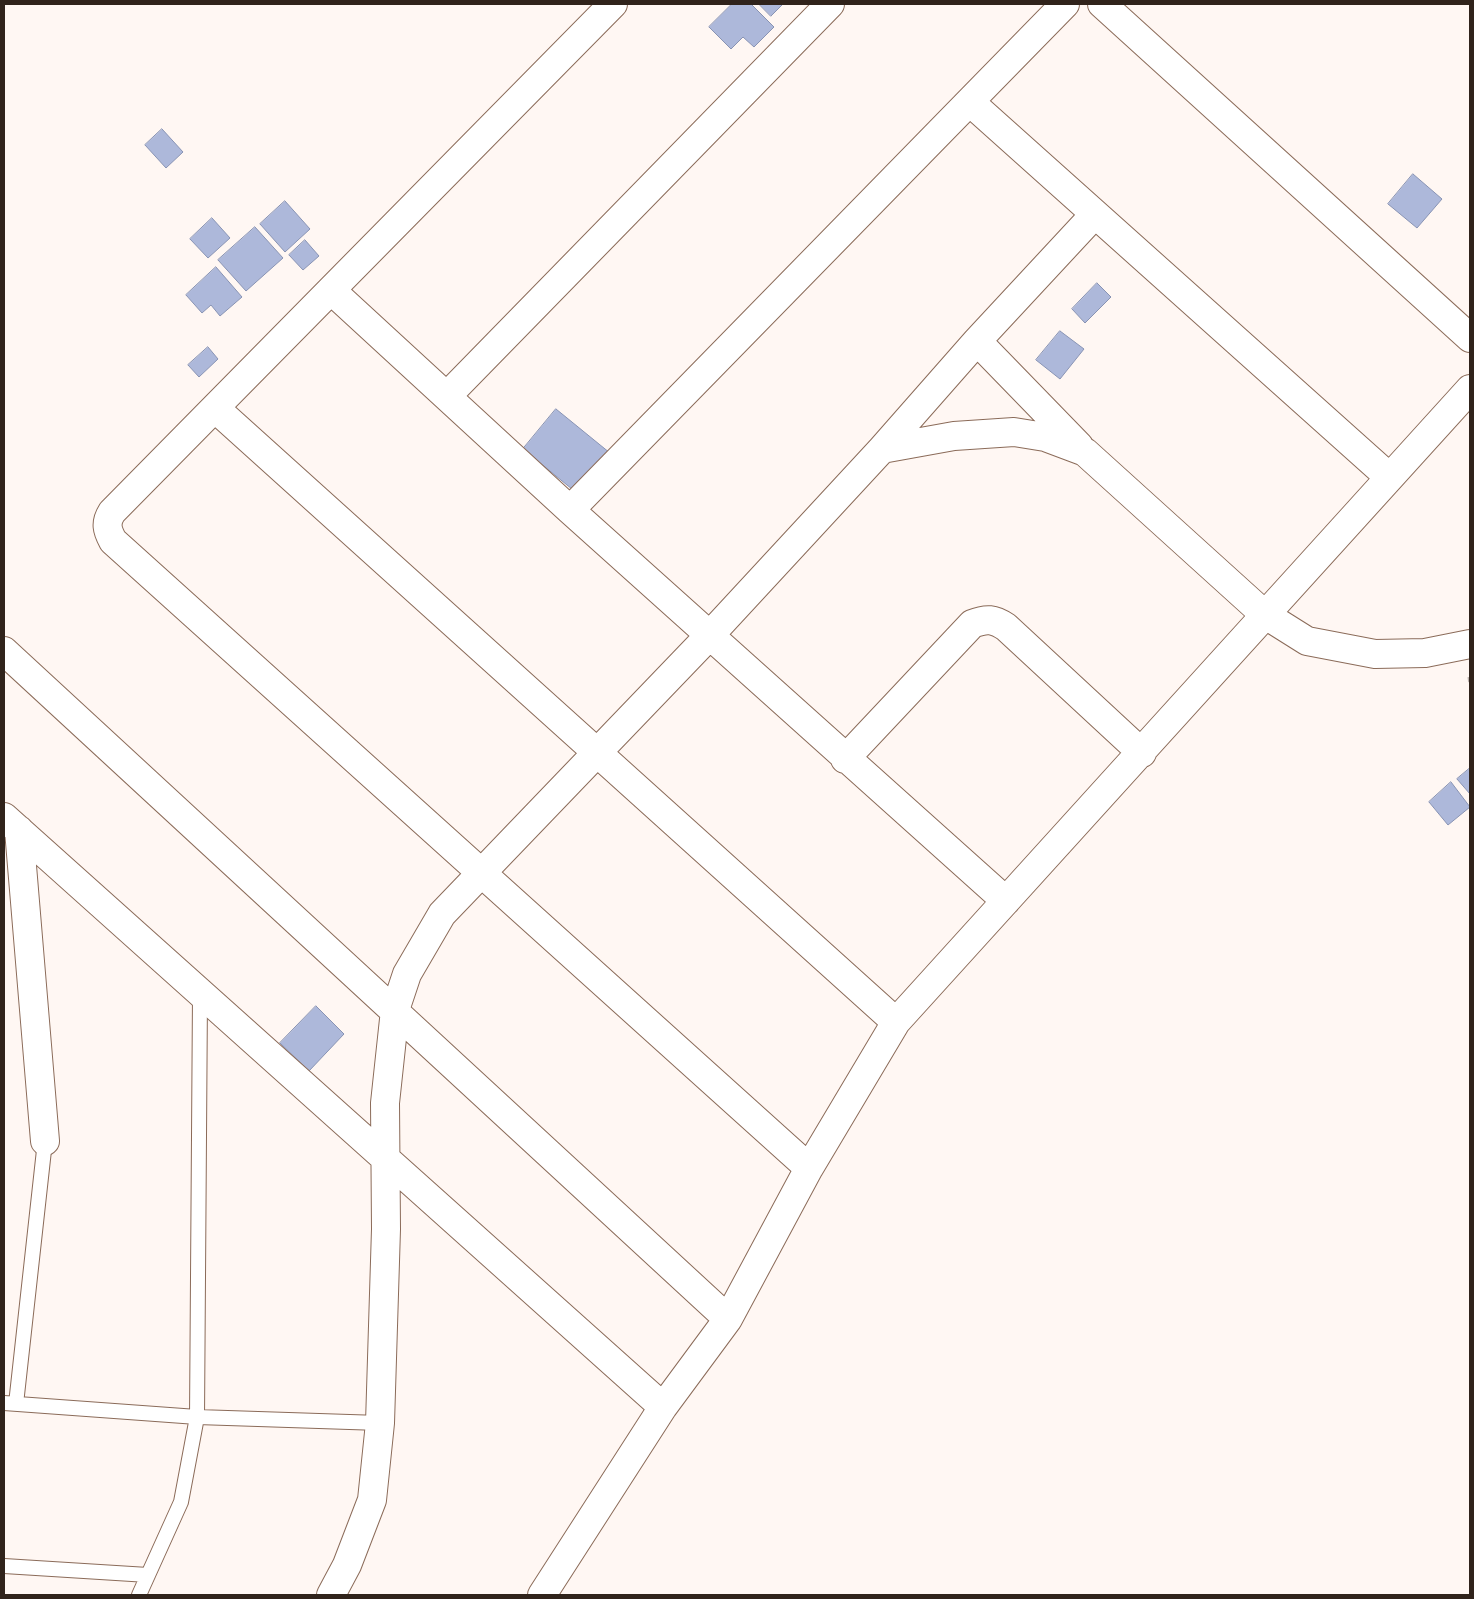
<!DOCTYPE html>
<style>
body{margin:0}
#map{position:relative;width:1474px;height:1599px;overflow:hidden;background:#fff7f3;font-family:"Exo 2",sans-serif}
canvas{display:block}
.frame{position:absolute;inset:0;border:5px solid #30231b;pointer-events:none}
</style>
<div id="map">
<canvas width="1474" height="1599"></canvas>
<div class="frame"></div>
</div>
<script>
const g = document.querySelector('canvas').getContext('2d');
g.lineJoin = 'round';
function fillPath(path, color) { g.fillStyle = color; g.fill(path, 'evenodd'); }
function trace(path, color, width, dash) { g.strokeStyle = color; g.lineWidth = width; g.lineCap = dash ? 'butt' : 'round'; g.setLineDash(dash || []); g.stroke(path); }
const building = new Path2D(`
 M732 4H751L774 27 754 47 743 37 731 49 709 27Z
 M759 4H783L771 16Z
 M162 129 183 152 166 168 145 145Z
 M1413 174 1442 199 1417 228 1388 204Z
 M285 201 310 229 285 252 260 224Z
 M212 218 230 238 208 258 190 239Z
 M255 227 283 258 246 291 218 260Z
 M305 240 319 256 303 270 289 255Z
 M216 267 242 297 220 316 211 305 202 313 186 295Z
 M1097 283 1111 297 1085 323 1072 309Z
 M1060 331 1084 349 1060 379 1036 360Z
 M208 347 218 359 199 377 188 365Z
 M556 409 610 453 578 494 523 449Z
 M1470 768V794L1457 779Z
 M1451 782 1470 807 1448 825 1429 802Z
 M316 1006 344 1034 309 1071 280 1043Z`);
fillPath(building, '#adb8da');
trace(building, '#8893b3', 1);
const lane = new Path2D(`
 M4 1403 197 1417 380 1423
 M16 1404 45 1141
 M4 1566 148 1575
 M139 1595 181 1502 197 1417 200 995`);
const street = new Path2D(`
 M613 4 112 512C105 523 107 530 113 541L809 1168
 M1102 4 1470 338
 M970 102 1389 477
 M332 291 570 510 1006 901
 M977 341 1079 446
 M447 396 830 4
 M216 409 896 1022
 M882 449 977 341 1095 214
 M570 510 1065 4
 M4 651 728 1319
 M845 759 972 624C987 618 994 619 1006 627L1142 753
 M4 817 663 1407
 M19 830 45 1141
 M331 1595 347 1565 372 1500 380 1423 386 1229 385 1103 395 1010 407 974 442 914 709 636 882 449 954 436 1014 432 1045 437 1085 452 1264 614 1307 641 1375 654 1425 653 1470 644
 M542 1595 663 1407 728 1319 809 1168 896 1022 1470 389`);
trace(lane, '#8b6b59', 16);
trace(street, '#8b6b59', 30);
trace(new Path2D(`
 M1469 677 1470 684`), '#bcb2ad', 3, [5, 2.5]);
trace(lane, '#fff', 14);
trace(street, '#fff', 28);
</script>
